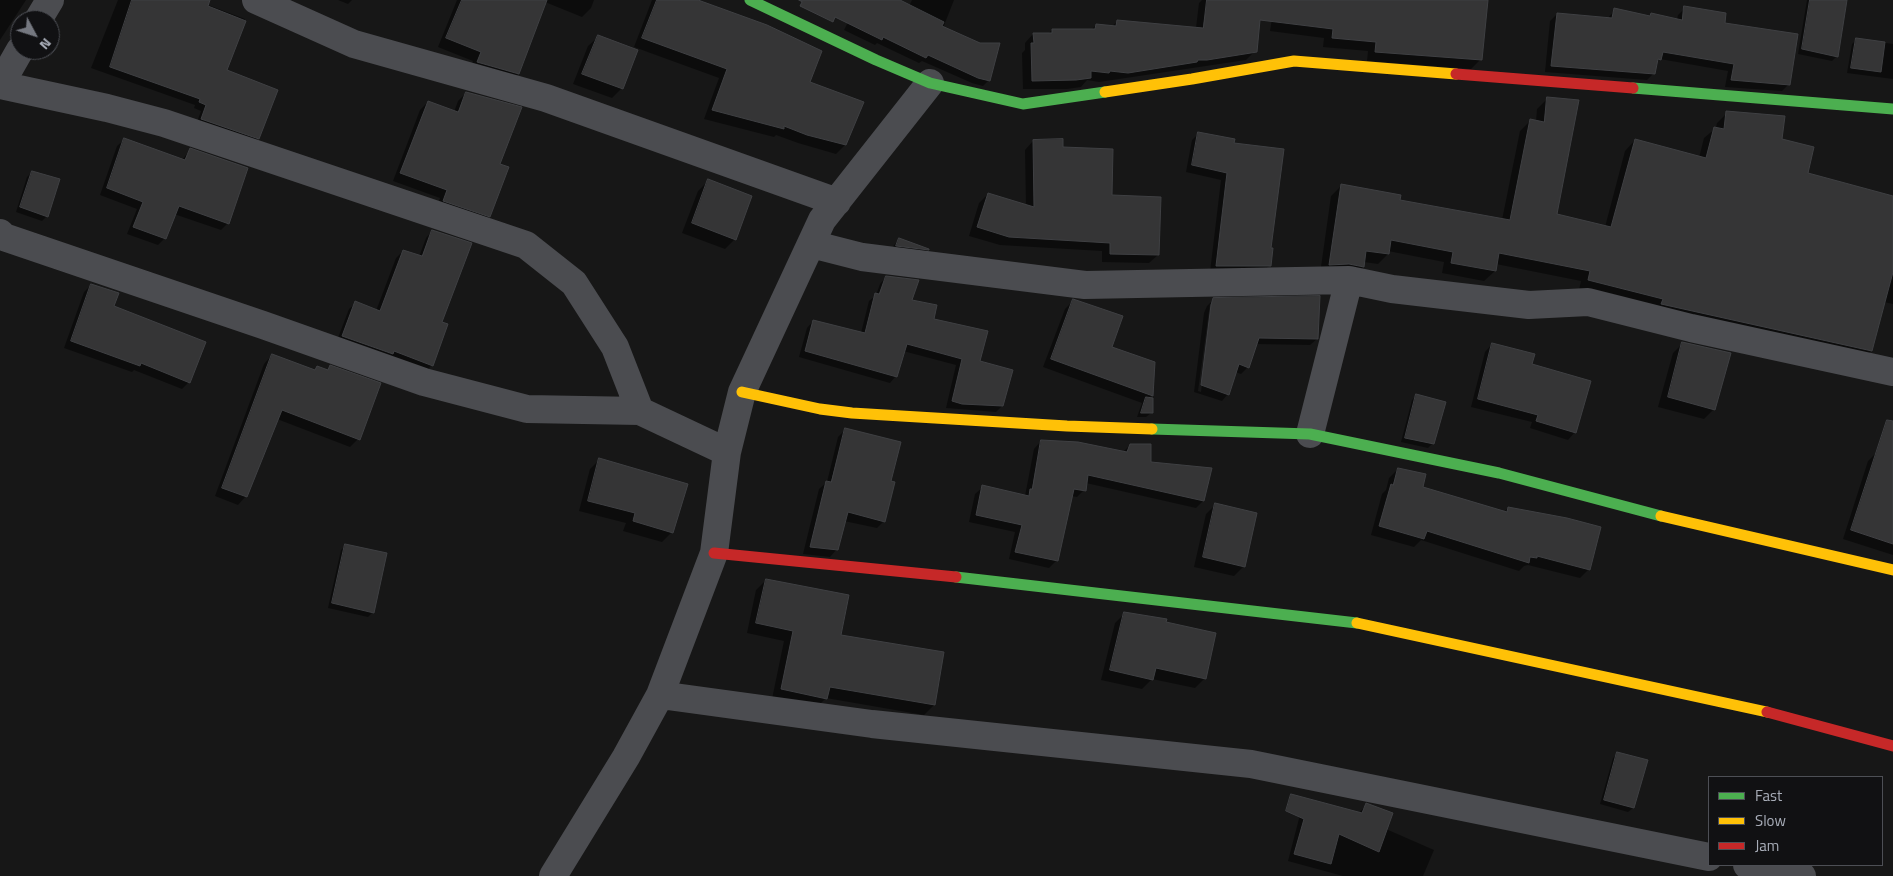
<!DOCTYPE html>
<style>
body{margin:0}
#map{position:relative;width:1893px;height:876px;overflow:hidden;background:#171717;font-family:"Titillium Web",sans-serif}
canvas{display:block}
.legend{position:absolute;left:1708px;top:776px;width:175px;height:90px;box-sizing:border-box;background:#111113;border:1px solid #4d4f55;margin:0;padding:6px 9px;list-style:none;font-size:15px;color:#a8adb8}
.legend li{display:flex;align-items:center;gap:10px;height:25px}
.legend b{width:25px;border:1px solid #4d4f55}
.north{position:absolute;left:10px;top:10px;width:50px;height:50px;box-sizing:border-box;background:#111113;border:1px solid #4d4f55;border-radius:50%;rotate:130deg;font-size:14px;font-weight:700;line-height:20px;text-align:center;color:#a8adb8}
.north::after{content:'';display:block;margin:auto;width:18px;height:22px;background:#757880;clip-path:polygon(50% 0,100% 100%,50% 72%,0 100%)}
</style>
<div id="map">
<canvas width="1893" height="876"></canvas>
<ul class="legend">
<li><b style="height:6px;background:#4caf50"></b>Fast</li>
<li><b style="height:6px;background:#ffc107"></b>Slow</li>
<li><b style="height:6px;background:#c62828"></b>Jam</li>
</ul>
<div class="north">N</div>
</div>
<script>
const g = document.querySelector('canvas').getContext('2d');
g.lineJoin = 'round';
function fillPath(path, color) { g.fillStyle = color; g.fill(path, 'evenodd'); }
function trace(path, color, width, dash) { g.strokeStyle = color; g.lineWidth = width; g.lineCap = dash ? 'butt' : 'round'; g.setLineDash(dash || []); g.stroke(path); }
fillPath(new Path2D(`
 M0 0H26L0 40Z
 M118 0H195L245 19 225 71 258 138 253 144 196 125 201 111 194 108 195 105 91 68Z
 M338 0H352L348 4Z
 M457 0H594L591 8 582 17 545 2 518 74 509 83 469 71 473 61 438 47Z
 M652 0H698L809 82 845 145 836 154 798 143 776 135 774 137 704 119 719 78 634 47Z
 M804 0H897L909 6 912 0H954L943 28 989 80 983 86 972 83 922 61 919 63 877 43 875 45 844 30 848 22Z
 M1202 0H1261L1255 51 1246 60 1099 82 1087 80 1081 87 1067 89H1023L1022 53 1025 50V43L1033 34H1048L1052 30H1091L1096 25 1112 26 1117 22 1196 28 1199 3Z
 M1275 0H1487L1480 60 1471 69 1367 61 1368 51 1323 47 1324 38 1270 31Z
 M1807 0H1845L1837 56 1832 61 1798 54Z
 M1685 8 1723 24 1789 84 1782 91 1725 87 1728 71 1660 59 1656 63 1653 74 1647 80 1545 72 1550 21 1557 14 1607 19 1615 10 1648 17 1651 14 1677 20 1678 15Z
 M598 37 622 88 612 98 573 84 588 46Z
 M1857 39 1893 44V79L1847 73 1852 44Z
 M466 93 498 165 489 216 481 224 436 209 440 198 393 181 420 110 428 102 454 112 458 101Z
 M1548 98 1556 215 1605 227 1625 151 1635 140 1699 158 1704 138 1716 128 1717 123 1727 113 1781 140 1806 174 1893 197V304L1884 302 1871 351 1861 361 1579 290 1581 281 1496 264 1495 271 1484 281 1442 273 1444 262 1388 251V254L1378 264 1364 262 1363 267 1353 277 1320 274 1331 196 1341 186 1398 201 1502 220 1520 131 1530 121 1536 122 1537 109Z
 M1199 133 1232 144 1270 249V265L1263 272H1210L1221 180 1186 172 1192 140Z
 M125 139 182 160 190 150 228 223 221 230 174 214 165 238 158 245 127 234 137 209 100 195 117 146Z
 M1033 141 1111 197 1158 255 1149 263 1102 262V251L1000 245 969 236 979 203 988 194 1026 206 1025 150Z
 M32 172 47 216 42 221 16 212 27 177Z
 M708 181 735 239 725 249 682 233 698 191Z
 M432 231 440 322 432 365 425 372 336 343 349 309 356 303 376 311 396 258 403 251 419 257 426 238Z
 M899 240 927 250 923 254 892 250 894 245Z
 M886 277 910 301 933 320 978 362 1002 406 996 412 946 408 956 365 903 351 896 376 890 383 799 357 807 328 813 321 861 333 869 301 876 295 880 284Z
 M91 285 189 382 182 389 134 370 132 372 64 348 84 292Z
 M1214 299 1317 339 1310 345 1256 344 1248 367 1241 374 1235 372 1228 394 1222 401 1194 392 1204 313 1207 306ZM1210 304H1212L1201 392 1198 391Z
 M1073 301 1152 395 1149 399 1151 413 1146 417H1137L1142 403 1043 367 1065 309Z
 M1683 343 1714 409 1704 419 1658 407 1673 353Z
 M1492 344 1531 365 1575 432 1568 440 1530 428 1532 422 1471 407 1485 352Z
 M272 355 314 371 317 368 326 371 330 367 358 439 350 447 277 419 246 496 238 505 215 496 264 364Z
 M1417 395 1433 443 1428 448 1401 442 1412 400Z
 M1893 427V555L1843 539 1868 461 1877 452Z
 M846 429 890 481 884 521 877 528 844 521 837 549 830 557 803 554 819 489 827 482 838 437Z
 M1041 441 1123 452 1130 445 1149 464 1210 469 1203 501 1196 508 1086 483 1084 490 1077 497 1071 496 1056 561 1049 568 1009 559 1015 532 969 522 975 494 983 487 1025 496 1034 449Z
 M600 459 672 532 662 542 623 531 626 523 579 511 590 469Z
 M1398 469 1421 488 1504 512 1508 508 1589 569 1580 578 1528 565 1524 566 1519 571 1421 540 1414 547 1371 535 1382 494 1386 490 1389 478Z
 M1216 504 1244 566 1234 576 1194 567 1206 514Z
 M346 545 373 612 368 617 328 608 341 550Z
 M766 580 839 636 934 705 924 715 826 698 816 708 772 699 784 641 747 633 756 590Z
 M1125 613 1165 622 1205 678 1195 688 1152 679 1142 689 1101 680 1115 623Z
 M1618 753 1633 808 1628 812 1600 804 1613 758Z
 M1366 805 1386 829 1434 850 1423 876H1343L1288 861 1302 807 1359 813Z`), '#0007');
const building = new Path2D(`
 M132 0H210L208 6 246 21 227 70 278 90 259 139 201 119 206 105 199 102 200 99 110 67Z
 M462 0H547L519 74 477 62 481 52 446 38Z
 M657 0H698L767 25 822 51 810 82 864 102 846 145 807 135 784 126V129L712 110 727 69 642 38Z
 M799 0H900L944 22 942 26 980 43H1000L990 81 978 78 928 55 926 58 883 37 882 40 835 17 833 22 800 6 802 2Z
 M1207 0H1488L1482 60 1375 52 1376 42 1332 38 1333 29 1260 20 1257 52 1207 60H1198L1197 62 1128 73 1110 71 1109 73 1091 71V78L1076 80 1032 81 1031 43H1034L1033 33H1052V29H1095L1096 24 1116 26 1117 20 1203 28Z
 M1810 0H1847L1838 57 1802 49Z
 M1684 6 1726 13 1725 23 1798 34 1790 85 1731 80 1734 64 1663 52 1661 60 1658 59 1655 74 1551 66 1557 13 1612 18 1614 8 1650 16 1651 13 1682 20Z
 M598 35 638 50 623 89 582 74Z
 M1856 38 1885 42 1881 72 1851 68Z
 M466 92 522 107 500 164 509 167 490 217 443 201 447 190 400 173 428 101 458 112Z
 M1547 97 1579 100 1557 214 1611 227 1635 139 1706 158 1714 127 1724 129 1726 111 1785 116 1782 139 1814 147 1808 173 1893 196V272L1872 351 1661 304 1663 299 1588 280 1590 271 1499 253 1496 271 1451 263 1453 252 1391 240 1389 254 1366 251 1364 267 1349 264 1329 265 1341 184 1401 195 1400 200 1510 220 1530 119 1544 122Z
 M1198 132 1235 139 1234 143 1284 149 1271 248H1273L1271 266H1216L1227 173 1192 165Z
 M124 138 185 160 190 148 248 168 229 224 179 206 166 239 133 227 143 202 107 188Z
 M1063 139V147L1113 149 1112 195 1161 197 1159 255 1110 254V243L1009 237 977 227 988 193 1034 207 1033 140Z
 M32 171 60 179 48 217 20 207Z
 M708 179 752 196 736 240 692 223Z
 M432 230 472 243 442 322 448 324 433 366 394 351 393 354 342 336 355 301 380 311 403 250 422 256Z
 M899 238 929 249V250L896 246Z
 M886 276 919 280 912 300 937 305 934 319 988 331 980 361 1013 370 1003 406 962 404 952 401 962 359 907 344 897 377 805 351 813 320 865 333 875 293 879 294Z
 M91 284 119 293 114 306 206 342 190 383 141 363 140 366 71 341Z
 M1320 296 1318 339 1259 338 1249 368 1239 364 1229 395 1201 385 1211 305 1213 298Z
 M1073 299 1123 316 1112 347 1155 362 1153 396 1051 359Z
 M1682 342 1731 353 1715 410 1668 397Z
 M1492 343 1535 354 1532 364 1591 381 1576 433 1536 421 1538 415 1478 399Z
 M272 354 315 370 317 366 328 370 330 365 381 383 360 440 282 410 247 497 222 488Z
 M1416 394 1446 402 1434 444 1405 438Z
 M1146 397 1153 398V413H1141Z
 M1887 420 1893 421V544L1851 530Z
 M845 428 901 442 891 481 895 482 885 522 848 512 838 550 810 547 826 481 831 482Z
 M1041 440 1078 442 1127 452 1130 444H1151V462L1212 468 1204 501 1088 475 1086 491 1074 489 1058 561 1015 552 1022 525 976 515 982 485 1029 496 1030 489H1032Z
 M599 458 688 484 673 533 633 521 635 513 588 501Z
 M1398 468 1426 474 1423 487 1507 512 1508 507 1567 518 1601 527 1590 570 1537 556V558L1530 557 1529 563 1427 531 1424 539 1379 526 1391 484 1393 485Z
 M1215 503 1257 513 1245 567 1203 557Z
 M345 544 387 553 374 613 332 603Z
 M766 579 849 595 841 635 944 652 935 705 830 687 827 699 781 689 793 631 756 623Z
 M1124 612 1167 619 1166 622 1216 633 1206 679 1156 668 1153 680 1110 670Z
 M1617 752 1648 760 1634 808 1604 800Z
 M1291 794 1362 813 1366 803 1393 813 1379 852 1339 834 1331 864 1294 854 1304 819 1286 811Z`);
fillPath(building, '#353536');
trace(building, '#3f4043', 1);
trace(new Path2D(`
 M256 0 354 44 546 98 837 202
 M38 20 50 0
 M0 85 107 108 164 123 526 245 574 283 615 347 640 411
 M0 85 20 50
 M0 233 4 237 263 325 424 382 527 409 640 411 727 452
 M811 244 862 257 1085 285 1349 280 1392 289 1529 305 1588 302 1691 328 1893 372
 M1310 434 1349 280
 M660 695 872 724 1251 764 1709 857
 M1747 865 1802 876
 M553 876 626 757 660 695 714 553 727 452 742 392 822 220 930 83`), '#4b4c50', 28);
trace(new Path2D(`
 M750 0 876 60 930 83 1023 104 1105 92
 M1633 88 1893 109
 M1152 429 1310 434 1499 473 1661 516
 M956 577 1357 623`), '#4caf50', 11);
trace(new Path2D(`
 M1105 92 1192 79 1294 61 1456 74
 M742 392 820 409 852 413 1067 426 1152 429
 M1661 516 1893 570
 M1357 623 1767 712`), '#ffc107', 11);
trace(new Path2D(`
 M1456 74 1633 88
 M714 553 956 577
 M1767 712 1893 746`), '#c62828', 11);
</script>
